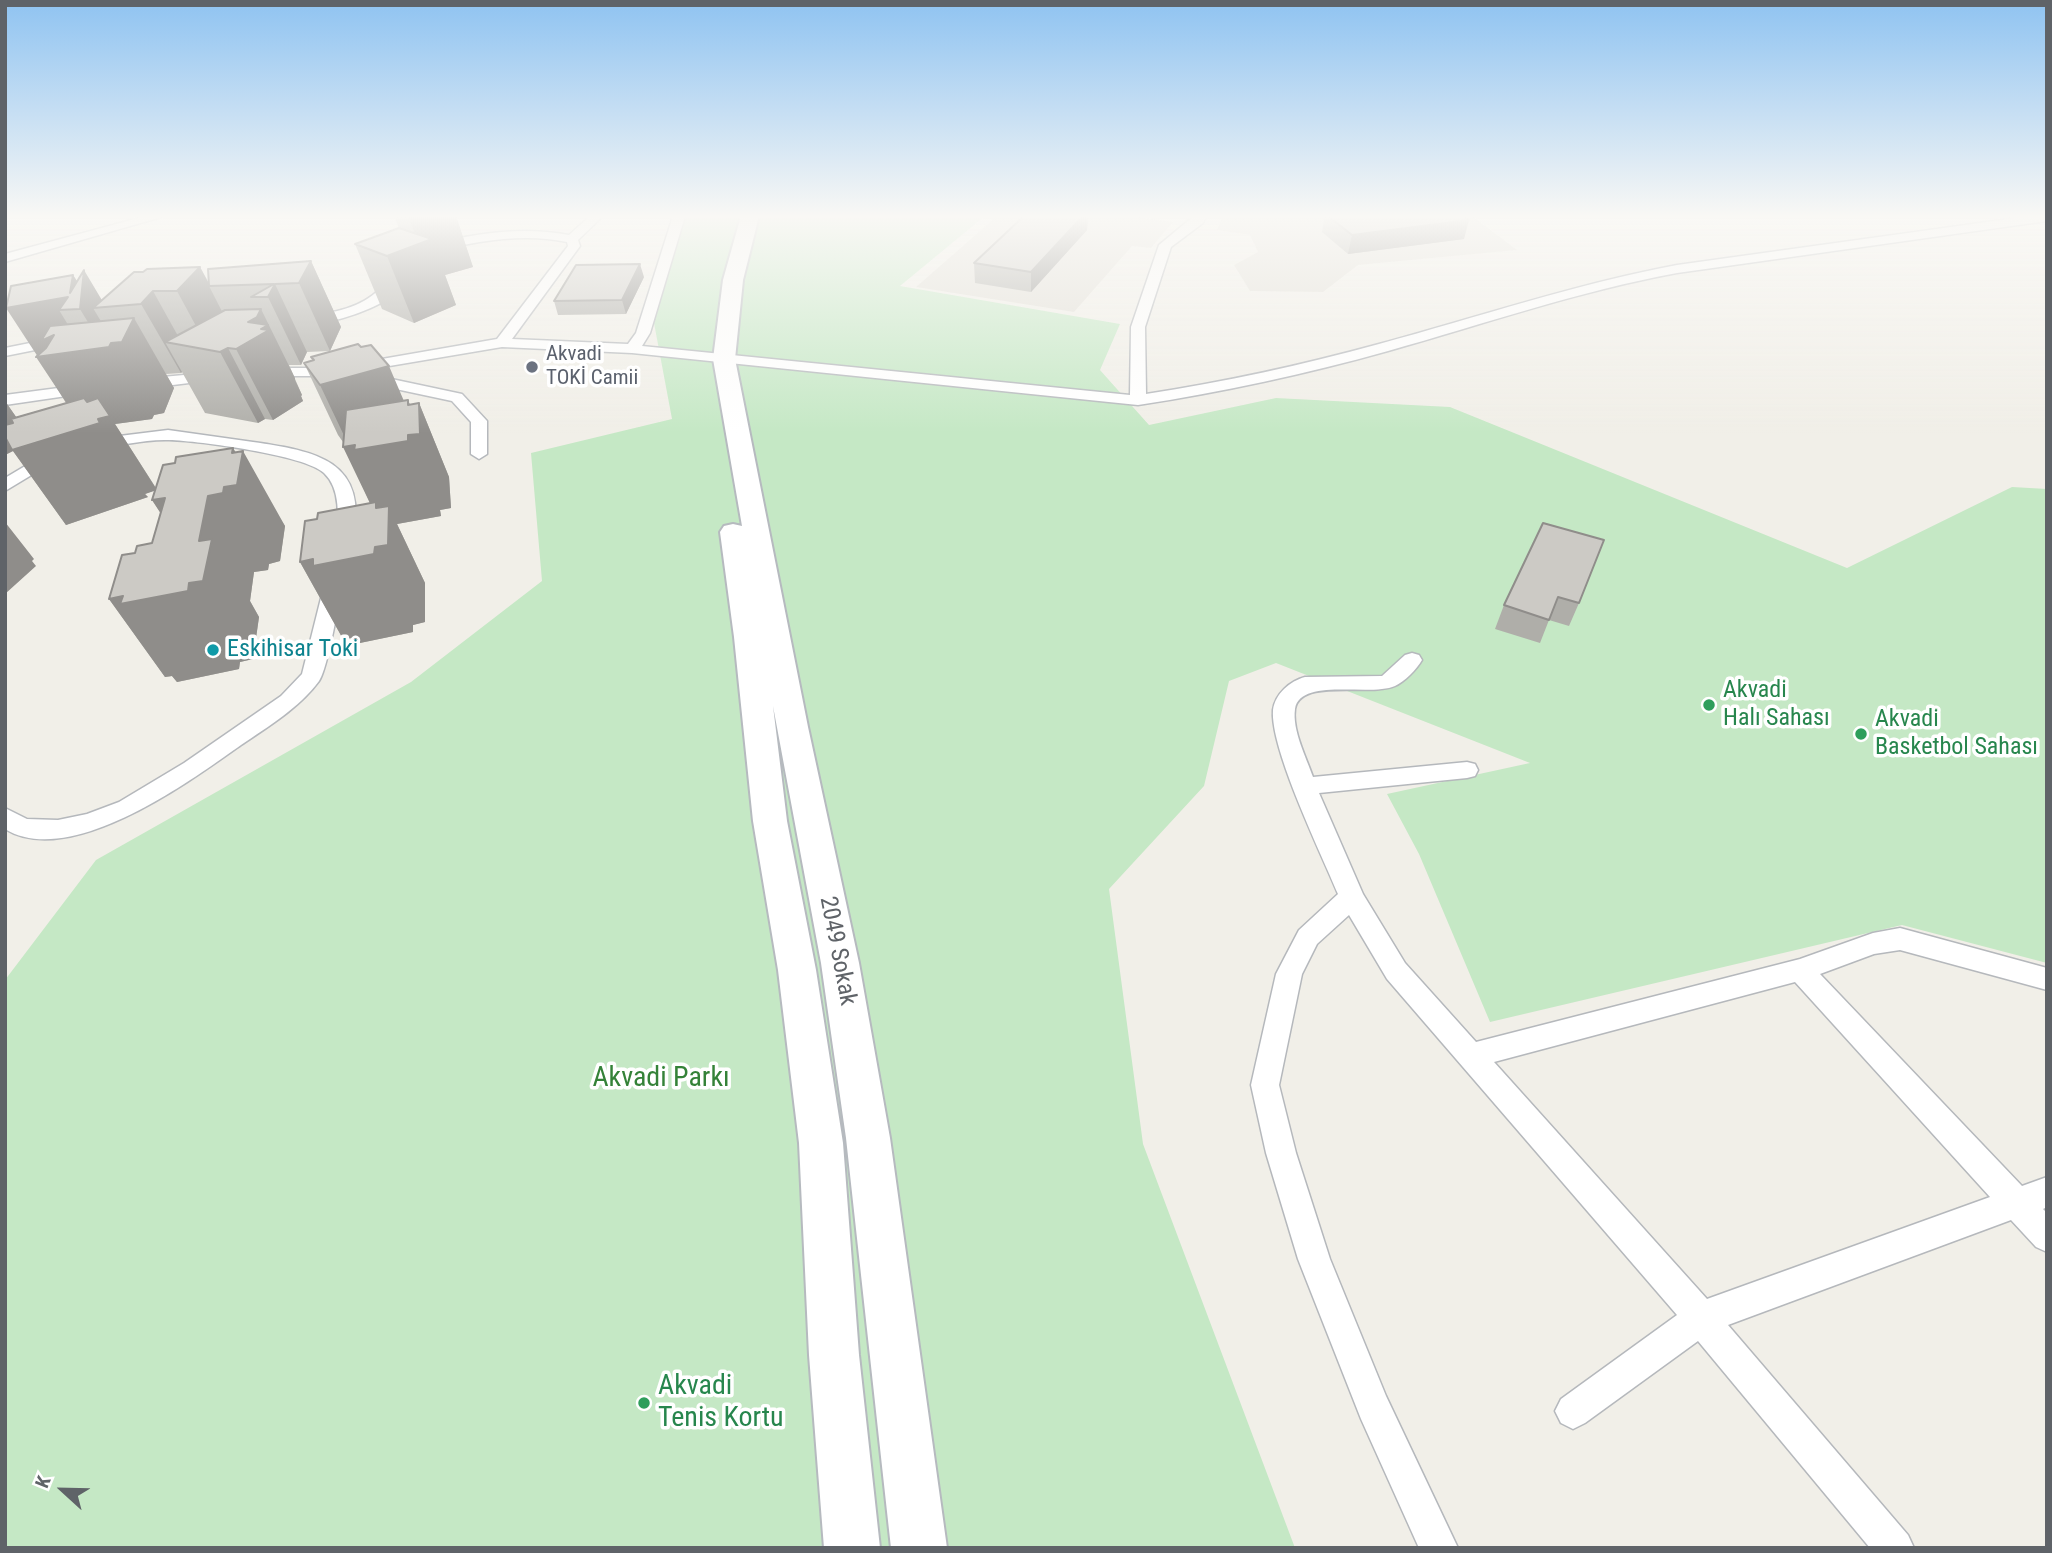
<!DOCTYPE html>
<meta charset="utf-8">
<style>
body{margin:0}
#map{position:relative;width:2052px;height:1553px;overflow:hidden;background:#f1efe8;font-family:"Roboto Condensed",sans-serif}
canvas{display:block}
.frame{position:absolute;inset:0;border:7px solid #5f6368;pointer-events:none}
.north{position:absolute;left:28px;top:1455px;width:70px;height:70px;-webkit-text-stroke:5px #fff;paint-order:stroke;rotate:292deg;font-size:19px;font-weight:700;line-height:28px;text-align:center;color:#5f6368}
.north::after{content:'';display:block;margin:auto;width:24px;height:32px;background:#5f6368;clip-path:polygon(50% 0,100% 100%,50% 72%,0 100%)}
</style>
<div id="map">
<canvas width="2052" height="1553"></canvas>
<div class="frame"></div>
<div class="north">K</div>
</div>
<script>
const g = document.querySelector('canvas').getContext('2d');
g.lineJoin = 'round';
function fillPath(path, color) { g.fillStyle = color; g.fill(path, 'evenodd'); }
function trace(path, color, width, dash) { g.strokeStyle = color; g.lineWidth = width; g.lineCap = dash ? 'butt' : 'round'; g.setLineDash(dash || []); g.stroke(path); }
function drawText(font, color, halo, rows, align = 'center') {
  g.font = font + ' "Roboto Condensed",sans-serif'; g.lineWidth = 7; g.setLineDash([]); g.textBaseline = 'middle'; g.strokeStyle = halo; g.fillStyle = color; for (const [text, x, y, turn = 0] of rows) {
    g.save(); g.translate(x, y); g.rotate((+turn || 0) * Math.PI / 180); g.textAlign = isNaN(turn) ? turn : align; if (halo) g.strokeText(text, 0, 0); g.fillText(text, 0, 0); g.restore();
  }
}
fillPath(new Path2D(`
 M997 216H1130L1173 222 1151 248 1132 246 1074 312 916 287Z
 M1223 216H1472L1517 250 1358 265 1323 292 1250 291 1234 265 1258 252 1250 235 1217 230Z`), '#e1ded6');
fillPath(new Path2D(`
 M684 216H985L900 286 1120 324 1100 370 1149 425 1276 398 1450 407 1847 568 2012 487 2047 489V963L1902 925 1490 1022 1419 854 1387 794 1530 763 1276 663 1229 681 1204 786 1109 889 1143 1144 1295 1548H5V980L96 860 411 682 542 581 531 453 672 419 654 323Z`), '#c5e8c5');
const street = new Path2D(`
 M146 216H165L5 262V254Z
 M590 216H603L578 240 580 246 512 339 628 344 636 333 673 216H685L650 333 642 346 1130 395 1131 327 1159 245 1194 216H1206L1203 223 1171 247 1145 327 1146 394C1225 382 1302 365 1379 344 1478 317 1576 284 1677 265L2030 216H2047V221L1677 273C1579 291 1484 324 1388 351 1306 374 1223 392 1138 405L632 353 502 347 330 376H262L255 372 262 368H330L497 339 568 246 567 242C523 233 479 241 436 251L432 250V244C477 233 523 226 569 235Z
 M397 273 404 277C399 285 394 293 387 299 373 310 313 332 299 320 306 314 317 315 326 313 354 309 377 298 392 274Z
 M60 337 67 341 65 344 5 356V348Z
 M217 372 222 373 224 376 222 379 140 389 132 384 140 379Z
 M368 374 462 394 487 421V454L479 459 471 454V422L452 401 363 382 360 379 363 376Z
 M89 384 94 386 97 389 94 392 5 405V395Z
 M168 430C196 434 225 438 253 442 315 451 369 460 353 539L344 544 335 539C339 519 341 489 324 473 305 455 199 441 169 440 145 439 119 446 95 449L87 444 95 439Z
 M52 450 60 455 58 459 5 491V478Z
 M334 576 343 582C339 600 328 669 319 681 299 708 269 726 241 745 189 782 70 869 5 829V808L27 819 58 820 87 814 119 802 184 763 281 696 302 674 325 582Z
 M1412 653 1419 655 1422 660C1417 669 1404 682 1395 686 1371 697 1300 677 1295 709 1292 730 1306 757 1313 777L1467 762 1475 764 1478 770 1475 776 1467 778 1319 793 1363 894 1405 963 1476 1042 1800 959 1873 933 1900 928 2047 968V990L1900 950 1874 954 1820 974 2022 1186 2047 1177V1207L2043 1209 2047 1213V1252L2036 1247 2011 1220 1728 1325 1908 1535 1914 1548H1870L1698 1341 1585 1423 1573 1429 1561 1423 1555 1411 1561 1399 1677 1315 1387 979 1349 915 1317 944 1302 974 1279 1085 1296 1153 1330 1259 1386 1396 1458 1548H1419L1361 1419 1298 1259 1266 1153 1251 1085 1276 974 1299 930 1338 894C1322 855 1270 749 1273 710 1275 694 1290 681 1305 677L1382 676 1405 655ZM1795 982 1990 1197 1707 1299 1494 1062Z`);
const secondary = new Path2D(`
 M741 216H759L743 280 735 359 808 727 859 963 890 1138 947 1548H891L846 1138 821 963 773 706 787 821 816 970 843 1143 859 1355 880 1548H824L809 1355 799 1143 778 970 753 821 734 637 720 532 724 526 733 524 742 526 713 359 723 280Z`);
trace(street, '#b5b8bc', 3);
trace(secondary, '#b6babf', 4);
fillPath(street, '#fff');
fillPath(secondary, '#fff');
fillPath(new Path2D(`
 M394 216H456L473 267 445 275 456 305 414 323 382 309 355 244 399 228Z
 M1024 216H1088L1087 230 1031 292 975 283 974 263Z
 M1325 216H1462L1464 239 1348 254 1322 232Z
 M311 261 341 327 330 351 307 352 301 365H289L302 395 301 396 303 401 273 420 265 419 258 423 205 413 182 372 181 373 166 374 174 388 164 413 154 415 152 419 115 424 156 488 175 463 233 448 285 526 280 561 269 564 268 570 254 572 250 601 259 617 253 659 240 662 239 669 177 682 172 676 165 677 109 599 135 553 152 543 161 513 152 500 155 490 145 494 148 497 66 525 13 451 5 455V401L16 417 66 403 37 356 73 275 77 281 102 300 200 267 209 283Z
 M644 277 626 314 558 315 554 301Z
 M311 357 404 401 408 400 410 405 419 403 449 477 451 508 440 510 441 516 397 524 425 583V622L413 625V632L355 644 352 638 343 639 300 562 317 519 370 503 343 442 338 435 304 363 313 360Z
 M1543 523 1579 603 1569 626 1549 620 1540 643 1495 629 1504 605Z`), '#afaea9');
fillPath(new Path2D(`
 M408 216H456L473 267 445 275 456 305 414 323 387 256 419 244Z
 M1083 216H1088L1087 230 1031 292V272Z
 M1469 220 1464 239 1348 254 1352 235Z
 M311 261 341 327 330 351 299 283Z
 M640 264 644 277 626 314 622 300Z
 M200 267 210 286H209L234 335 228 348 265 419 258 423 220 352 209 350 177 291Z
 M84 270 106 307 93 308 114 343 134 318 174 388 164 413 154 415 152 419 115 424 157 490 145 494 148 497 66 525 13 451 5 455V401L33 441 83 428 36 357H38L6 308 68 297 59 310 84 351 104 348 70 293 73 275 82 289Z
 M275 284 307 352 301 365 268 297Z
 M153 291 183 345 165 342 182 372 181 373 141 304Z
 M261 309 295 378V380L302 395 301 396 303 401 273 420 236 349 248 322Z
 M389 366 418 434 408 405V400L419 427V403L449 477 451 508 440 510 441 516 397 524 425 583V622L413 625V632L355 644 352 638 343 639 300 562 375 547 379 522 343 447 349 446 320 385Z
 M233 448 241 463 243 451 285 526 280 561 269 564 268 570 254 572 250 601 259 617 253 659 240 662 239 669 177 682 172 676 165 677 109 599 189 583 201 576 152 500 165 498 199 541 208 496 232 453Z
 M5 522 34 559 32 561 36 566 5 594Z`), '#8f8d8a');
const building = new Path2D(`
 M1024 216H1083L1031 272 974 263Z
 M1328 216H1462L1469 220 1352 235Z
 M399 228 432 239 387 256 355 244Z
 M311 261 299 283 275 284 268 297H251L274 284 209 286 208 269Z
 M640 264 622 300 554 301 576 265Z
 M200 267 177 291H153L141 304 93 308 134 272H143L147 269Z
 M84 270 80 309 59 310 68 297 6 308 11 286 73 275 70 293Z
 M261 309 257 317 248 322 268 325 261 329 269 330 236 349 228 348 220 352 165 342 225 310Z
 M134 318 122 342 111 343 109 347 36 357 46 348 54 335 41 341 50 326Z
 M358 344 361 347 371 345 389 366 320 385 304 363 314 360 311 357Z
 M84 398 87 402 98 398 110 416 98 419 100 423 12 450 5 437V425L13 423 11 419Z
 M408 400V405L419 403 420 434 408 435V441L354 450 355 445 343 447 346 410Z
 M233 448 232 453 243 451 237 485 224 487 223 493 208 496 199 541 212 539 203 581 189 583 188 591 120 604 123 596 109 599 122 555 135 553 137 546 152 543 165 498 152 500 163 465 175 463 176 457Z
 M376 502V508L389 506 388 545 375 547 374 554 313 566V559L300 562 305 521 317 519 318 513Z
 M1543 523 1604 540 1579 603 1558 597 1549 620 1504 605Z`);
fillPath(building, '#cccac5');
trace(building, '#8f8d8a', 2);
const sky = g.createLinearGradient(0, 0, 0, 433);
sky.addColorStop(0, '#8fc3f1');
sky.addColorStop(0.5, '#f9f8f5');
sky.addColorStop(1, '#f9f8f500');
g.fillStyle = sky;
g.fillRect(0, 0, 2052, 433);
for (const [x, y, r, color] of [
 [532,367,7,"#6b7280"],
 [213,650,7,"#0f9aa8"],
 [1709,705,7,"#2e9e5b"],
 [1861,734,7,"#2e9e5b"],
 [644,1403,7,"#2e9e5b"]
]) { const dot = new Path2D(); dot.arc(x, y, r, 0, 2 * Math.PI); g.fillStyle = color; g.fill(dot); trace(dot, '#fff', 2.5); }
drawText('21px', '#5b616d', '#fff', [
 ["Akvadi",546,355],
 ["TOKİ Camii",546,379]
], 'left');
drawText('24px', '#0d838f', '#fff', [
 ["Eskihisar Toki",227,650]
], 'left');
drawText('24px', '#27864d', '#fff', [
 ["Akvadi",1723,691],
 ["Halı Sahası",1723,719],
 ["Akvadi",1875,720],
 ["Basketbol Sahası",1875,748]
], 'left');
drawText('24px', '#5f6368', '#fff', [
 ["2049 Sokak",837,951,79]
]);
drawText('28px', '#348238', '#fff', [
 ["Akvadi Parkı",661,1079]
]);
drawText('28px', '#27864d', '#fff', [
 ["Akvadi",658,1387],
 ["Tenis Kortu",658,1419]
], 'left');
</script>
